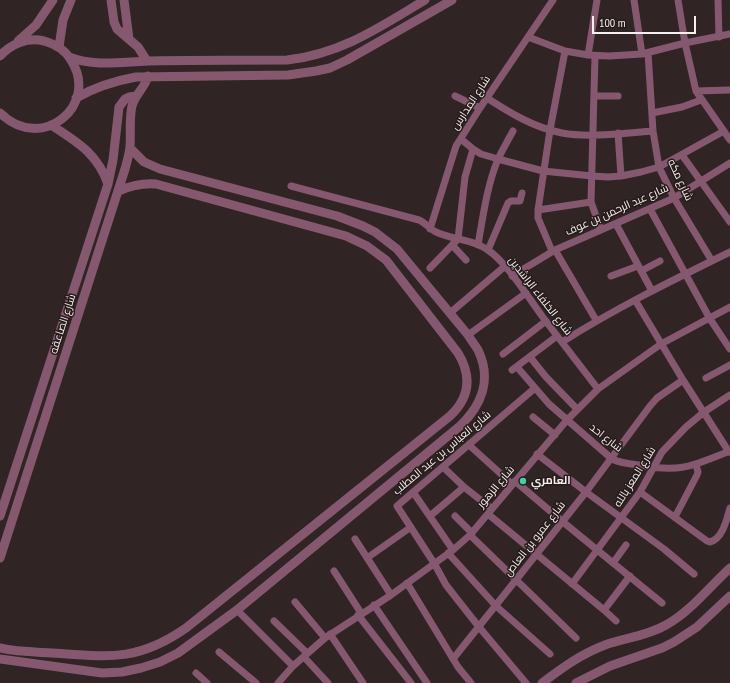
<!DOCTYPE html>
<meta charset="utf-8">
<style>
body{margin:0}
#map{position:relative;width:730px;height:683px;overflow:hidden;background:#302524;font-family:"PT Sans Narrow",sans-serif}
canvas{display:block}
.scale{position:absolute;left:592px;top:16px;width:104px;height:18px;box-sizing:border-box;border:2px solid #f7efef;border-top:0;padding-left:5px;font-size:12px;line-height:14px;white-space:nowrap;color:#f7efef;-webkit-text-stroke:3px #261b1b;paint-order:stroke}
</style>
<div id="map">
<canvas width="730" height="683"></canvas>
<div class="scale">100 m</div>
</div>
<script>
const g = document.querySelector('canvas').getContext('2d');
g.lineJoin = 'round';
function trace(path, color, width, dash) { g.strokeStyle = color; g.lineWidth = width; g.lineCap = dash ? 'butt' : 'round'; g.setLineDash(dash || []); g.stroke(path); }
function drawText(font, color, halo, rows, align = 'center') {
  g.font = font + ' "PT Sans Narrow",Cairo,sans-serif'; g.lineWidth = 3; g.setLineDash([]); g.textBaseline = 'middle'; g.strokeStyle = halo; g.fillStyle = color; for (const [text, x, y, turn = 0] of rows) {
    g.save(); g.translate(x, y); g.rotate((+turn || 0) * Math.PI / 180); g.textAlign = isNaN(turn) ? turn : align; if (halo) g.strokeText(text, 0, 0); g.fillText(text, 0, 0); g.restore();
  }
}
trace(new Path2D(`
 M634 0 642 54
 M678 0 685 43 696 91 730 140
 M718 0 719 37
 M528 37 565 51 588 55 609 56 642 54 685 43 730 34
 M648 53 653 131 659 167 674 198 712 261
 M588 55 597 0
 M595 56 591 202 601 230
 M696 91 730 90
 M455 96 480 108
 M594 96H618
 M487 98C510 113 535 128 562 133 589 138 625 133 653 131
 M652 113 682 107 701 100
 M618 133 621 176
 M461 139 473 149 481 154 498 159 543 171 592 176 608 177 621 176 641 172 659 167 724 131
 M682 155 730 222
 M291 186 419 220C426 223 429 229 436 232 453 240 472 239 488 250 507 263 528 297 542 316 560 340 579 364 598 389
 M650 209 710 319 730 349
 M538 210 591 202
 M616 224 652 291
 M430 229 456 146 480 108 553 0
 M452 245 466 260
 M478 245C483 216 487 186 498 159 503 149 508 140 513 131
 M488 250 508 203 511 201H520L522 193
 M555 250 596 320
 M552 251 538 218V210L550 130 565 51
 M430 268 458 239 465 177 473 149
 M641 271 660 261
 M512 276 555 250 674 198 730 163
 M611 276 638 266
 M635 300 683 380 729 452
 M450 313 504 267
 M468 335 526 293
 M562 342C616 308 673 280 730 252
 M503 354 546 321
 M530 357 546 377 577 409
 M517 367 549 404 612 459C620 463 630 464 639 465 681 473 692 466 730 451
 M512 370 557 336
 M706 378 730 365
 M533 417 555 435
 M469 445 512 484
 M537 454 586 492 664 549 694 574
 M443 467 464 487 492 509
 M515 481 563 522 662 603
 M413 492 453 550
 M640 492 707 541 710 542C723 539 727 518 730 508
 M488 514 604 610 616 621
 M430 516 464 487
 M455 516 472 533
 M675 517 697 475 698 472 696 465
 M470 535 576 638
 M355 539 391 595
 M448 553 496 606 550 654
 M367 558 411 527
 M613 563 626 545
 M334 571 361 613
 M407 583 458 667 471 683
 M572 584 640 492 662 452 686 427 704 412 730 395
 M295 602 325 638
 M374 605 427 683
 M237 610 293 666
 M604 610 630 576
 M358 615 411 683
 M274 621 307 653
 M330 634 363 683
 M219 652 256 683
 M304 657 328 683
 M453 659 586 492 650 406 657 398 683 380
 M196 673 207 683
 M278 683 293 666 325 638 391 595 453 550 470 535 567 420 598 389 661 344 730 307
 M526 683 479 627 446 585 434 563 397 506 535 388`), '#86586f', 7);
trace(new Path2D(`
 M111 0 114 22 117 29 138 47 147 61
 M124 0 129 39
 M18 41 36 25 53 0
 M59 47 63 20 71 0
 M0 56C11 44 27 37 44 41 55 44 65 50 71 60 100 105 42 154 0 113
 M69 57C95 67 121 62 148 61 194 60 241 60 287 60 341 54 380 27 425 0
 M76 98C95 87 114 81 136 77L288 75 316 71 330 68 347 60 452 0
 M51 125C77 142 97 153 108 184
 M0 516 108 184 113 160 119 107 125 99 129 97 136 96
 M0 558 125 169C127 162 129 155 130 147 131 134 129 119 132 106 135 94 145 88 148 76
 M0 648C17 652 35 652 52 653 108 657 137 662 186 628L450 416C470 397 472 376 458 353L386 260 367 246 346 236 156 184C142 183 132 185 119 191
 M0 659 102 673 122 672 141 668 160 662 178 653 237 610 460 426C482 405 492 379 478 350 475 345 471 340 468 335L397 249 375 232 363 226 337 216 160 169 144 162 130 148
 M542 683C562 668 581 654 605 645 625 638 647 636 666 625 691 611 709 587 730 568
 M576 683 610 666 662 648 674 642 697 627 730 596`), '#86586f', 9);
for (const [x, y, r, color] of [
 [523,481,4,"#3bd4a4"]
]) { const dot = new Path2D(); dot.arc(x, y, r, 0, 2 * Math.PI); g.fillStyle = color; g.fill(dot); trace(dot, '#261b1b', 1.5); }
drawText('11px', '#f7efef', '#261b1b', [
 ["شارع المدارس",471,103,-57],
 ["شارع مكه",680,180,65],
 ["شارع عبد الرحمن بن عوف",617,210,-24],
 ["شارع الخلفاء الراشدين",540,296,52],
 ["شارع الصاعقه",63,324,-72],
 ["شارع احد",606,438,38],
 ["شارع العباس بن عبد المطلب",442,453,-40],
 ["شارع المعز بالله",635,477,-58],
 ["شارع الزهور",496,487,-50],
 ["شارع عمرو بن العاص",535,539,-52]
]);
drawText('bold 11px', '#f7efef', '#261b1b', [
 ["العامري",531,481]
], 'left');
</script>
